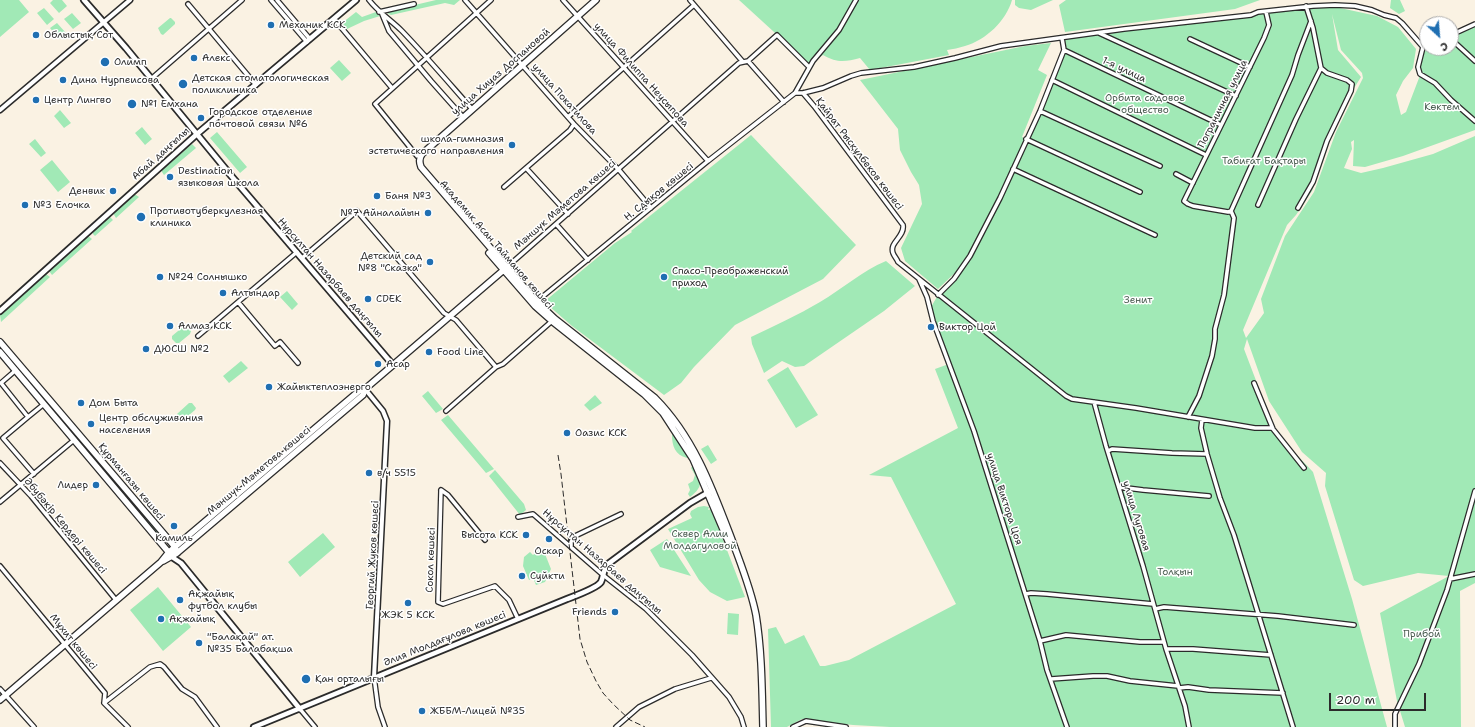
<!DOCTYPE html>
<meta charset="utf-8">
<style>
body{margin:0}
#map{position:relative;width:1475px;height:727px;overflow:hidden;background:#faf2e3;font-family:"Shantell Sans",sans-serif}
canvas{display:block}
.north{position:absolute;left:1419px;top:16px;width:40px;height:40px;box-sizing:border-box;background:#fff;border:1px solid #aaa;border-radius:50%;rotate:154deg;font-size:11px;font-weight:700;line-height:16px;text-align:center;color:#2b2b2b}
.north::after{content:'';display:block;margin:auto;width:14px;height:18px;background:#1f6fb2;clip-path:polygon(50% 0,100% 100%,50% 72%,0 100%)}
.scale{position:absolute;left:1329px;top:693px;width:97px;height:18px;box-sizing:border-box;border:2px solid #2b2b2b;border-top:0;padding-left:5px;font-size:12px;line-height:14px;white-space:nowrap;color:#2b2b2b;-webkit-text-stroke:3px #fff;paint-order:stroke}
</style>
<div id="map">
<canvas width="1475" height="727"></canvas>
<div class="north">С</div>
<div class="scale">200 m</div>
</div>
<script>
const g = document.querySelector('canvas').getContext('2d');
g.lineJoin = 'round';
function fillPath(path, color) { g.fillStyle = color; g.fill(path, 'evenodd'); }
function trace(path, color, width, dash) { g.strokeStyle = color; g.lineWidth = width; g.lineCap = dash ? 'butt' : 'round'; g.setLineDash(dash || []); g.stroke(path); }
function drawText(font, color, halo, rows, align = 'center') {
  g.font = font + ' "Shantell Sans",sans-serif'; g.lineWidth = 3; g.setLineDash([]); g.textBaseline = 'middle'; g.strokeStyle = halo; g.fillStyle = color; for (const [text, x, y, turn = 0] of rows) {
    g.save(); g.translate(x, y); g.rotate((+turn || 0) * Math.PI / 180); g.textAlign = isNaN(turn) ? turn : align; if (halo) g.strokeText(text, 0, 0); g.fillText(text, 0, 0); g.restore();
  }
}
fillPath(new Path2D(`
 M0 0H19L29 12 0 37Z
 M53 0H62L67 6 59 13 50 3Z
 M436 0H460L454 5 445 3 391 15 385 12Z
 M739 0H1012C1006 21 986 40 965 46 959 48 953 49 947 50L949 55 870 70 860 58C845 62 837 63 823 55L809 64Z
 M1015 0H1053L1031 10 1019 8 1015 5Z
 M1066 0H1260L1235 9 1065 32 1059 5Z
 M1391 0H1400L1405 11 1399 14 1390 8Z
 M1331 6 1377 16 1398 27 1416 49 1413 68 1403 81 1396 95 1401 115 1406 112 1419 78 1423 52 1431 48H1451V38L1475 26V130L1403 156 1365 167 1353 166 1354 140 1351 142 1352 149 1344 168 1361 173 1383 168 1433 154 1475 136V583L1460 591 1461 727H1405L1397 701 1380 613 1449 576 1418 573 1363 586 1354 580 1325 486 1326 473 1302 452 1269 401 1247 339 1244 349 1276 433 1313 472 1352 599 1387 727H890L853 725 802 719 787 727H771L768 629 776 627 785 644 804 635 820 666H825L849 660 956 604 891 477 869 475 958 428 935 369 946 365 951 371 931 307 938 295 962 268 976 241 966 260 958 270 938 289 905 261 901 248 922 204 919 185 911 172 900 150 898 129 860 80 1025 46 1051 43 1038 70 1047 75 1022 137 1026 139 1064 50 1062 38 1258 12ZM1332 14 1341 50 1362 73 1363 78 1336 132 1314 192 1285 236 1261 299 1264 313 1246 338 1243 330 1287 225 1296 215 1312 191 1329 143 1351 93 1361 77 1338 50Z
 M44 8 54 19 47 25 37 13Z
 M356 12 362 17 376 12 380 16 364 21 347 29 342 23Z
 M72 13 81 23 73 29 64 19Z
 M170 18H171L175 22V24L163 35 161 34 158 28Z
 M57 23 66 33 59 39 50 28Z
 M339 60 351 73 342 81 330 68Z
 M60 110 71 123 64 128 54 116Z
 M142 127 152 139 145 145 135 133Z
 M217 132 247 167 240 173 210 138Z
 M751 135 856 245 823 279 735 325 694 367 681 383 664 395 572 326 549 306 545 301 615 243 632 232 631 231Z
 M35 139 46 153 41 157 29 144Z
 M192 144 196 148 164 175 162 172V170Z
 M52 160 70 182 58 192 40 170Z
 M134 195H136L139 197 116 218 113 213Z
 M109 216 113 220 95 236 93 234V232Z
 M87 235 92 239 52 275 49 271Z
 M886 261 915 286 884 311 804 366 795 367 782 361 764 373 752 344 751 337C774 326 798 315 820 302 842 289 862 271 886 261Z
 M46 274 50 277 1 322 0 315Z
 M287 291 298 304 292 310 280 297Z
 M184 326H187L191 331 190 334 179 343H176L172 339V336Z
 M241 361 248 368 229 383 223 376Z
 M788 367 818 415 796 428 767 380Z
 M428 391 443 409 436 413 422 396Z
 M595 395 602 403 590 411 584 405Z
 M50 403 95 457 93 459 48 405Z
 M189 403H192L196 408 195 410 183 420H181L177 414Z
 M448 415 494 469 486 473 441 420Z
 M674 434 688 457 687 458C675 455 672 446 672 435Z
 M708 445 717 460 711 464 701 449Z
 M98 460 166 540 164 542 96 462Z
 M693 465C701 479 705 486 690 497L688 494 690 490 688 484 693 481 695 475 691 468Z
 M495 470 524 504 526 510 520 515 489 476Z
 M704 506 709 507 708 510 711 509 712 511 745 597 727 601 710 592 699 580 668 529 692 518 690 514 691 511 698 507Z
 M323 533 335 547 300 577 288 562Z
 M667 539 691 576 660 567 650 550Z
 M540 549 545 554 551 569 545 582 536 585 533 578 529 580 523 566 524 557 530 552 533 555Z
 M158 587 191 627 163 651 130 610Z
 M728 613 739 614 738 635 727 634Z`), '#a1e9b6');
const minor = new Path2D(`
 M271 0 307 42
 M277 0 310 39
 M369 0C378 12 391 20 402 31 426 56 449 83 472 109
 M465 0 574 124 619 170 651 208
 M563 0 708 161
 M690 0 743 62
 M188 4 256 85
 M379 12 414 4
 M382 14 389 31 431 81 463 117
 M334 19 392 88
 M1099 33 1236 96
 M1451 35 1475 24
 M1190 39 1250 67
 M1451 39 1475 61
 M1423 47 1418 67 1420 74 1435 83 1451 100 1475 121
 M1064 50 1221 125
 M748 61 784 102
 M151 79 242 0
 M1052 80 1206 155
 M795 93H803L823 88 851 76 861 73 914 67 955 58 1001 46 1124 29 1251 15 1258 12 1313 6 1335 5 1355 6 1372 10 1384 15 1396 18 1402 23 1423 47
 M803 93 814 106 903 225C905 237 889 242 893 253 894 256 897 259 898 262L1066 396 1072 399 1136 408 1255 428H1272
 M1040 111 1160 166
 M568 117 694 5
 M1026 139 1140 192
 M417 156 375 104 491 0
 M526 168 568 214
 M1013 169 1155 235
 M1176 174 1193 183
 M504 187 570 130 574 124
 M1258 205 1296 119 1321 68
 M1298 208 1313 182 1327 141 1351 91 1352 84 1347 80 1327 73 1321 68 1313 28 1306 6
 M1231 211 1228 212 1193 206 1188 204 1184 201 1264 38 1269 25 1266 12
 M556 224 588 260
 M302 258 357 211 444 313 456 320 496 367
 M507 267 739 63 748 61 777 35 809 67
 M919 279 927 297 933 321 974 431 1040 641 1047 670 1067 727
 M938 295 954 279 970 256 1000 198 1040 111 1064 50 1062 38
 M238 302 275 346 280 342 298 363
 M536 302 708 161 795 93 813 61 839 30 856 0
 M198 336 297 252
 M16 370 1 383 28 417 3 438 34 474
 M1254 383 1273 429 1304 468
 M1094 402 1106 446 1143 566 1166 649 1185 706 1189 727
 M446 411 496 367 503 364 552 321
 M28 417 44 404
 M1188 417 1199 396 1212 356 1215 339V329L1224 295 1234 218 1231 211 1292 75 1298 55 1311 21
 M1202 420 1201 428 1207 454 1220 498 1234 535 1293 727
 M1108 451 1112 449 1172 453 1207 454
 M0 463 31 496 116 600
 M1119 487 1143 490 1209 496
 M441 490 438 602 443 604 495 586 509 600 518 619
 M441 490 448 495 485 540
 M0 502 74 440
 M518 517 533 514 603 575 646 609 692 655 729 697 741 717 744 727
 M571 547V542L575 536 621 514
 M0 566 105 693 104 703 128 727
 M1450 579 1475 574
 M1026 594 1031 593 1047 594 1153 604
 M1155 609 1164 607 1278 616 1354 625
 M1040 641 1066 635 1140 642H1164
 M1166 649H1193L1271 655
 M374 677 378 707 385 727
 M1051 679 1093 676H1107L1130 681 1178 686
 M1179 688 1188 687 1209 690 1283 693
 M0 689 34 727
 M104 703 150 667 160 664 164 667 182 689 195 697 217 727
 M300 709 315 727
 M616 727 639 707 675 689 711 678
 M793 727 806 721 846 727
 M1395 727V714L1419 664 1447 590 1475 491`);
const tertiary = new Path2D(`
 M0 110 130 0
 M365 389 383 411 387 421 374 677`);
const secondary = new Path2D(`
 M84 0 126 48 233 178 393 365
 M0 311 197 134 356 0
 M172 557 181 563 300 709
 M254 727 567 599C575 596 597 588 601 582 604 576 603 569 608 564L690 503 709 492`);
const primary = new Path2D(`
 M596 0 422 154C419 158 419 162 421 167L536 301 555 319 655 398C694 437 713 490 732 540 741 565 751 589 756 615 762 652 762 690 763 727
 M489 253 535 306 552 321 644 394 663 413 693 459 728 541
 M0 342 175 547 177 553
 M0 352 171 555
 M163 561 177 553 363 395 365 389
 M0 700 161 562 169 552 359 391 365 389 506 268`);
trace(minor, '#2b2b2b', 6);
trace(tertiary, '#2b2b2b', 7);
trace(secondary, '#2b2b2b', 8);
trace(primary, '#2b2b2b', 8);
trace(minor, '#fff', 3.5);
trace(tertiary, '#fff', 4);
trace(secondary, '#fff', 4.5);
trace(primary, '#fff', 5.5);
trace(new Path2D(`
 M558 455 561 474 580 639 587 662 596 681 603 693 613 704 630 720 645 727`), '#2b2b2b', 1, [6, 3]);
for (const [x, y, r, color] of [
 [271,25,4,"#1f6fb2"],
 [36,35,4,"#1f6fb2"],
 [194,58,4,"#1f6fb2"],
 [105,62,5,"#1f6fb2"],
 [63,80,4,"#1f6fb2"],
 [183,84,5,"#1f6fb2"],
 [36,100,4,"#1f6fb2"],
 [132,104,5,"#1f6fb2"],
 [201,118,4,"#1f6fb2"],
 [512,145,4,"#1f6fb2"],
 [170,177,4,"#1f6fb2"],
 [113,191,4,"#1f6fb2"],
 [377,196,4,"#1f6fb2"],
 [25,205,4,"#1f6fb2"],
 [428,213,4,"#1f6fb2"],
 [141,217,5,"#1f6fb2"],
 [430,262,4,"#1f6fb2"],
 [160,277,4,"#1f6fb2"],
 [664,277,4,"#1f6fb2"],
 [223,293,4,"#1f6fb2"],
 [368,299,4,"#1f6fb2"],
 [170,326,4,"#1f6fb2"],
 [931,327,4,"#1f6fb2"],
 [146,349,4,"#1f6fb2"],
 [429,352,4,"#1f6fb2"],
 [378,364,4,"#1f6fb2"],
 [269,387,4,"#1f6fb2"],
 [81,403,4,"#1f6fb2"],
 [91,424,4,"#1f6fb2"],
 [567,433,4,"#1f6fb2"],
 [369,473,4,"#1f6fb2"],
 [96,485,4,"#1f6fb2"],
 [174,526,4,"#1f6fb2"],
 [526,535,4,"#1f6fb2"],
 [549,539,4,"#1f6fb2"],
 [522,576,4,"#1f6fb2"],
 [180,600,4,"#1f6fb2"],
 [408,603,4,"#1f6fb2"],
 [615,612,4,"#1f6fb2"],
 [161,619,4,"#1f6fb2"],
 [199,643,4,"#1f6fb2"],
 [306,679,5,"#1f6fb2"],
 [422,711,4,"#1f6fb2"]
]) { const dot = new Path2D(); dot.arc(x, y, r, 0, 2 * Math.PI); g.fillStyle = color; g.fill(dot); trace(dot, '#fff', 1.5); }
drawText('10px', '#2b2b2b', '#fff', [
 ["Механик КСК",279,25],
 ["Облыстық Сот",44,35],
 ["Алекс",202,58],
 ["Олимп",114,62],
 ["Детская стоматологическая",192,78],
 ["поликлиника",192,90],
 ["Дина Нурпеисова",71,80],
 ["Центр Лингво",44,100],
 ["№1 Емхана",141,104],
 ["Городское отделение",209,112],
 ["почтовой связи №6",209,124],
 ["школа-гимназия",504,139,"right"],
 ["эстетического направления",504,151,"right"],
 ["Destination",178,171],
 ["языковая школа",178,183],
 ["Денвик",105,191,"right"],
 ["Баня №3",385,196],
 ["№3 Елочка",33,205],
 ["Противотуберкулезная",150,211],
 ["клиника",150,223],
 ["№7 Айналайын",420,213,"right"],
 ["Детский сад",422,256,"right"],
 ["№8 \"Сказка\"",422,268,"right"],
 ["Спасо-Преображенский",672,271],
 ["приход",672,283],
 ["№24 Солнышко",168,277],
 ["Алтындар",231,293],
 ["CDEK",376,299],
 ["Алмаз КСК",178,326],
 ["Виктор Цой",939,327],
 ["ДЮСШ №2",154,349],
 ["Food Line",437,352],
 ["Асар",386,364],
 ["Жайыктеплоэнерго",277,387],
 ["Дом Быта",89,403],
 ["Центр обслуживания",99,418],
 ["наcеления",99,430],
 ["Оазис КСК",575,433],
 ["в/ч 5515",377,473],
 ["Лидер",88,485,"right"],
 ["Высота КСК",518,535,"right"],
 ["Камиль",174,538,"center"],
 ["Оскар",549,551,"center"],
 ["Суйкти",530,576],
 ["Ақжайық",188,594],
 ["футбол клубы",188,606],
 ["Friends",607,612,"right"],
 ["ЖЭК 5 КСК",408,615,"center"],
 ["Ақжайық",169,619],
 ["\"Балақай\" ат.",207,637],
 ["№35 Балабақша",207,649],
 ["Қан орталығы",315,679],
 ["ЖББМ-Лицей №35",430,711]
], 'left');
drawText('10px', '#2b2b2b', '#fff', [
 ["1-я улица",1124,70,25],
 ["улица Хиуаз Доспановой",501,72,-41],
 ["улица Филиппа Неусыпова",641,75,48],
 ["улица Покатилова",564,99,48],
 ["Пограничная улица",1223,104,-63],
 ["Абай даңғылы",161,154,-42],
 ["Қайрат Рысқұлбеков көшесі",859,154,53],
 ["Н. Сдықов көшесі",659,192,-39],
 ["Мәншүк Мәметова көшесі",565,205,-41],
 ["Академик Асан Тайманов көшесі",496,245,49],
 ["Нұрсұлтан Назарбаев даңғылы",330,278,49],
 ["Мәншүк Мәметова көшесі",259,471,-40],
 ["Құрманғазы көшесі",131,482,50],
 ["улица Виктора Цоя",1004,499,72],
 ["улица Луговая",1136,516,73],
 ["Әбубәкір Кердері көшесі",65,526,50],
 ["Георгий Жуков көшесі",373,555,-87],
 ["Сокол көшесі",431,560,-88],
 ["Нұрсұлтан Назарбаев даңғылы",602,562,41],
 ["Әлия Молдағұлова көшесі",445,639,-22],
 ["Мұхит көшесі",73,642,51]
]);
drawText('10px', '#485a4e', '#fff', [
 ["Орбита садовое",1145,98],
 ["общество",1145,110],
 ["Көктем",1442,107],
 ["Табиғат Бақтары",1264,161],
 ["Зенит",1138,300],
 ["Сквер Алии",700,534],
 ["Молдагуловой",700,546],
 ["Толқын",1175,572],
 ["Прибой",1422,634]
]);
</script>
